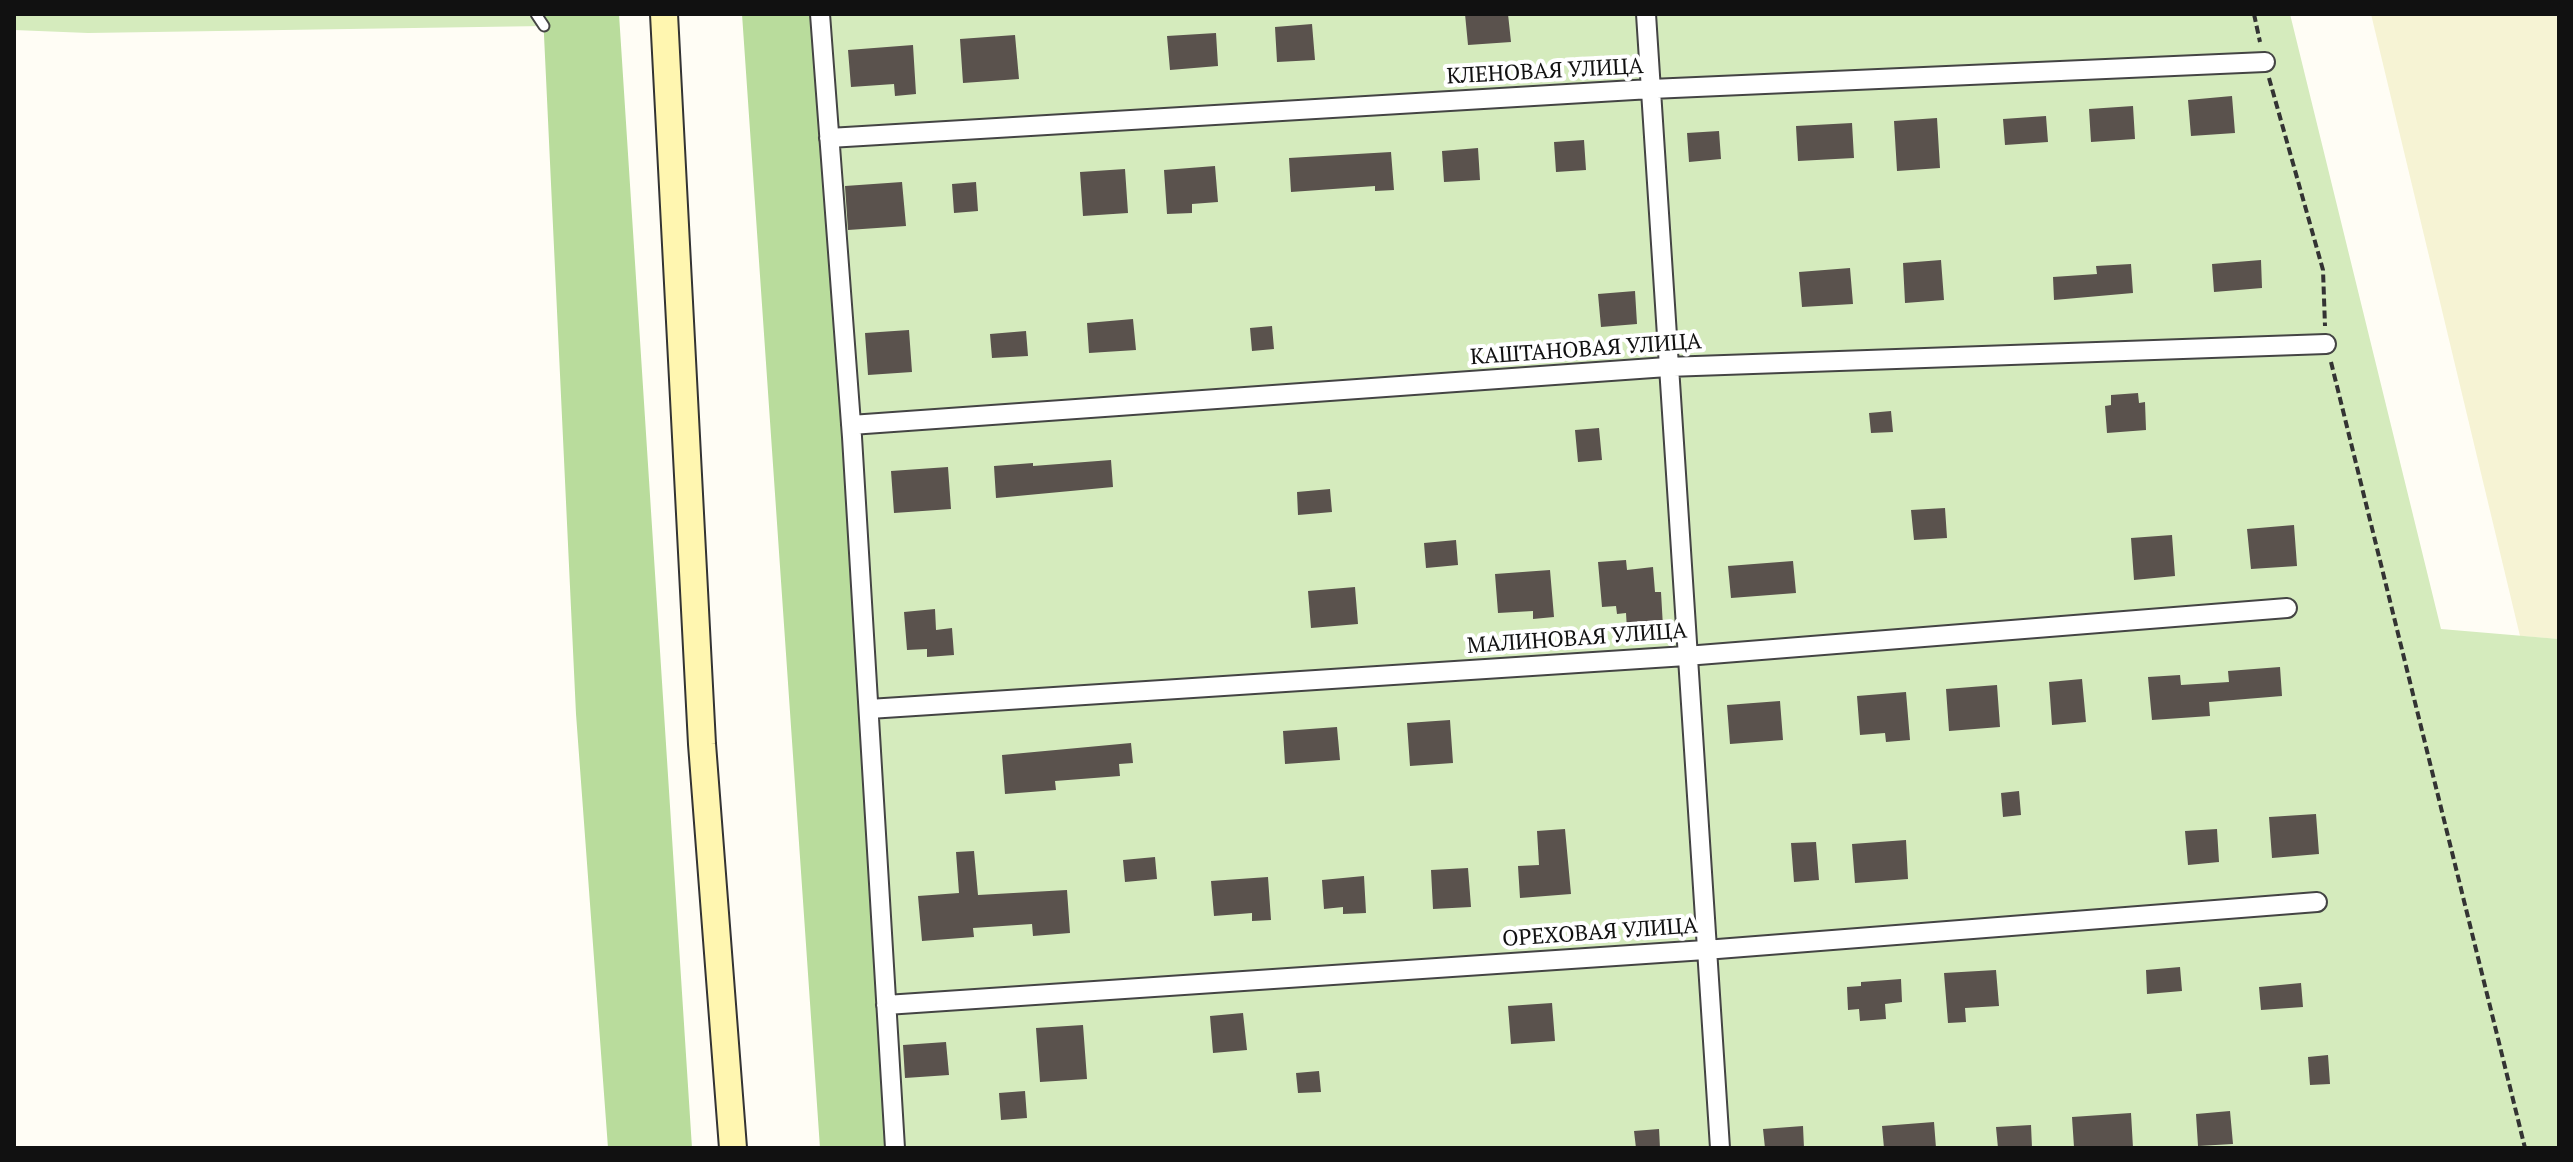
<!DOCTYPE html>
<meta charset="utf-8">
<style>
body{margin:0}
#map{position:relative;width:2573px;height:1162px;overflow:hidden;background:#fffdf5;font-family:"PT Serif",serif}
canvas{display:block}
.frame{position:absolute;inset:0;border:16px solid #111;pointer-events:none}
</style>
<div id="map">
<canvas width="2573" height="1162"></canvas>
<div class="frame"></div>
</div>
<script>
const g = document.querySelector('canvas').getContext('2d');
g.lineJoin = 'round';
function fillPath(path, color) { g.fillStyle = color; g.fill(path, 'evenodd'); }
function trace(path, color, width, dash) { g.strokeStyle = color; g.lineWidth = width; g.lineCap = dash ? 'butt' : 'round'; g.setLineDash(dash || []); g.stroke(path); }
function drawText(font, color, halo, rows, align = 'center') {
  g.font = font + ' "PT Serif",serif'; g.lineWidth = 8; g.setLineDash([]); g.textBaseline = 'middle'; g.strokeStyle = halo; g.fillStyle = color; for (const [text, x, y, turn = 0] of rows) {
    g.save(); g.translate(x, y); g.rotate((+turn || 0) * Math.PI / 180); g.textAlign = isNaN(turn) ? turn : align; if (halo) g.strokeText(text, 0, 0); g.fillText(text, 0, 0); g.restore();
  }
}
fillPath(new Path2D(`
 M2371 14H2559V639L2520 636Z`), '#f6f3d4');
fillPath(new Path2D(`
 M14 14H543L544 26 88 33 14 30Z
 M829 14H2290L2441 629 2559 639V1148H903Z`), '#d5ebbd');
fillPath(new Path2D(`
 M543 14H619L692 1148H608L576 714Z
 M742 14H817L891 1148H820Z`), '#b9dc9c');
fillPath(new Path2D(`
 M1465 14H1508L1511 42 1468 45Z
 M1312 24 1315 60 1277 62 1275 27Z
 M1216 33 1218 66 1170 70 1167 36Z
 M1015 35 1019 79 963 83 960 39Z
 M913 45 916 94 895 96 894 84 851 87 848 50Z
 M2232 96 2235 133 2191 136 2188 100Z
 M2133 106 2135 139 2091 142 2089 109Z
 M2046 116 2048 142 2005 145 2003 119Z
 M1937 118 1940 168 1897 171 1894 121Z
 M1852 123 1854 158 1798 161 1796 126Z
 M1719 131 1721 159 1689 162 1687 133Z
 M1584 140 1586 170 1556 172 1554 142Z
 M1478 148 1480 180 1444 182 1442 151Z
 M1391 152 1394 190 1375 191V186L1291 192 1289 158Z
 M1215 166 1218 202 1192 204V213L1167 214 1164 170Z
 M1125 169 1128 213 1083 216 1080 172Z
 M902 182 906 226 848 230 845 186Z
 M976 182 978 211 954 213 952 184Z
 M1941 260 1944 300 1905 303 1903 263Z
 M2261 260 2262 288 2214 292 2212 264Z
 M2131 264 2133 293 2054 300 2053 277 2097 274 2096 266Z
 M1850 268 1853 304 1802 307 1799 272Z
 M1635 291 1637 324 1601 327 1598 294Z
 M1133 319 1136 350 1089 353 1087 323Z
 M1272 326 1274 349 1252 351 1250 328Z
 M909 330 912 372 868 375 865 333Z
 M1026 331 1028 356 992 358 990 334Z
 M2138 393 2139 403 2145 402 2146 430 2107 433 2105 406 2111 405V395Z
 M1891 411 1893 432 1871 433 1869 413Z
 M1599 428 1602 460 1578 462 1575 430Z
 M1111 460 1113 487 996 498 994 466 1033 463V466Z
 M948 467 951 509 894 513 891 471Z
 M1330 489 1332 512 1298 515 1297 492Z
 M1945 508 1947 538 1914 540 1911 510Z
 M2294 525 2297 566 2251 569 2247 529Z
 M2172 535 2175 576 2134 580 2131 538Z
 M1456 540 1458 565 1426 568 1424 543Z
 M1626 560 1627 570 1653 567 1655 592H1661L1663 627 1627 630 1626 613 1617 614 1616 606 1602 607 1598 562Z
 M1793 561 1796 593 1731 598 1728 566Z
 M1550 570 1554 617 1533 619V611L1498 613 1495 574Z
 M1355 587 1358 624 1311 628 1308 591Z
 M935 609 936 630 952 628 954 655 927 657V649L907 650 904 612Z
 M2280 667 2282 696 2209 702 2210 716 2152 720 2148 677 2180 675 2181 685 2229 682 2228 671Z
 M2082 679 2086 722 2052 725 2049 682Z
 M1997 685 2000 727 1949 731 1946 689Z
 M1906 692 1910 740 1886 742 1885 733 1860 735 1857 696Z
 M1780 701 1783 740 1730 744 1727 705Z
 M1450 720 1453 763 1410 766 1407 723Z
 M1337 727 1340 760 1285 764 1283 731Z
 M1131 743 1133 763 1119 764 1120 776 1055 781 1056 790 1005 794 1002 755Z
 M2019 791 2021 815 2003 817 2001 793Z
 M2316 814 2319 854 2272 858 2269 817Z
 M1565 829 1571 894 1520 898 1518 866 1539 865 1537 831Z
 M2217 829 2219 862 2188 865 2185 831Z
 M1906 840 1908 879 1855 883 1852 844Z
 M1816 842 1819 880 1794 882 1791 843Z
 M974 851 978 895 1067 890 1070 933 1033 936 1032 924 973 928 974 937 922 941 918 896 959 893 956 852Z
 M1155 857 1157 879 1125 882 1123 860Z
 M1468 868 1471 907 1433 909 1431 870Z
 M1364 876 1366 913 1343 914V907L1324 909 1322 880Z
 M1268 877 1271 920 1252 921V913L1214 916 1211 881Z
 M2180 967 2182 991 2147 994 2146 970Z
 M1996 970 1999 1006 1965 1008 1966 1022 1948 1023 1944 973Z
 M1901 979 1902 1002 1885 1004 1886 1019 1860 1021 1859 1009 1848 1010 1847 987 1861 986V982Z
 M2301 983 2303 1007 2261 1010 2259 987Z
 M1552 1003 1555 1041 1511 1044 1508 1006Z
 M1243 1013 1247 1050 1213 1053 1210 1016Z
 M1083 1025 1087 1079 1040 1082 1036 1028Z
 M946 1042 949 1075 905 1078 903 1045Z
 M2328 1055 2330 1084 2310 1085 2308 1057Z
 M1319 1071 1321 1092 1298 1093 1296 1073Z
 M1025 1091 1027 1118 1001 1120 999 1093Z
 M2230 1111 2233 1144 2198 1146 2196 1114Z
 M2131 1113 2133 1148 2074 1147 2072 1117Z
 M1934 1122 1936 1148H1884L1882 1126Z
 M2031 1125 2032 1148H1998L1996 1127Z
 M1803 1126 1804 1148H1765L1763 1129Z
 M1659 1129 1660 1148H1636L1634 1131Z`), '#5a524d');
const lane = new Path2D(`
 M536 14 544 26`);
const street = new Path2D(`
 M820 14 852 437 895 1148
 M1646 14 1720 1148
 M829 138 1651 89 2265 62
 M851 425 1667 367 2326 344
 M869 709 1686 656 2287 608
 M886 1005 1705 950 2317 902`);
const secondary = new Path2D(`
 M664 14 702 744 733 1148`);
trace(lane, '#444', 13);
trace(street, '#444', 22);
trace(secondary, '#333', 30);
trace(new Path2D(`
 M2254 14 2260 42
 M2269 78 2323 270 2325 326
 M2331 362 2525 1148`), '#333', 4, [8, 4]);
trace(lane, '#fff', 9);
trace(street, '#fff', 18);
trace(secondary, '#fff6b0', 26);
drawText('22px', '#111', '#fff', [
 ["КЛЕНОВАЯ УЛИЦА",1545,72,-3],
 ["КАШТАНОВАЯ УЛИЦА",1586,350,-4],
 ["МАЛИНОВАЯ УЛИЦА",1577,639,-4],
 ["ОРЕХОВАЯ УЛИЦА",1600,933,-4]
]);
</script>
